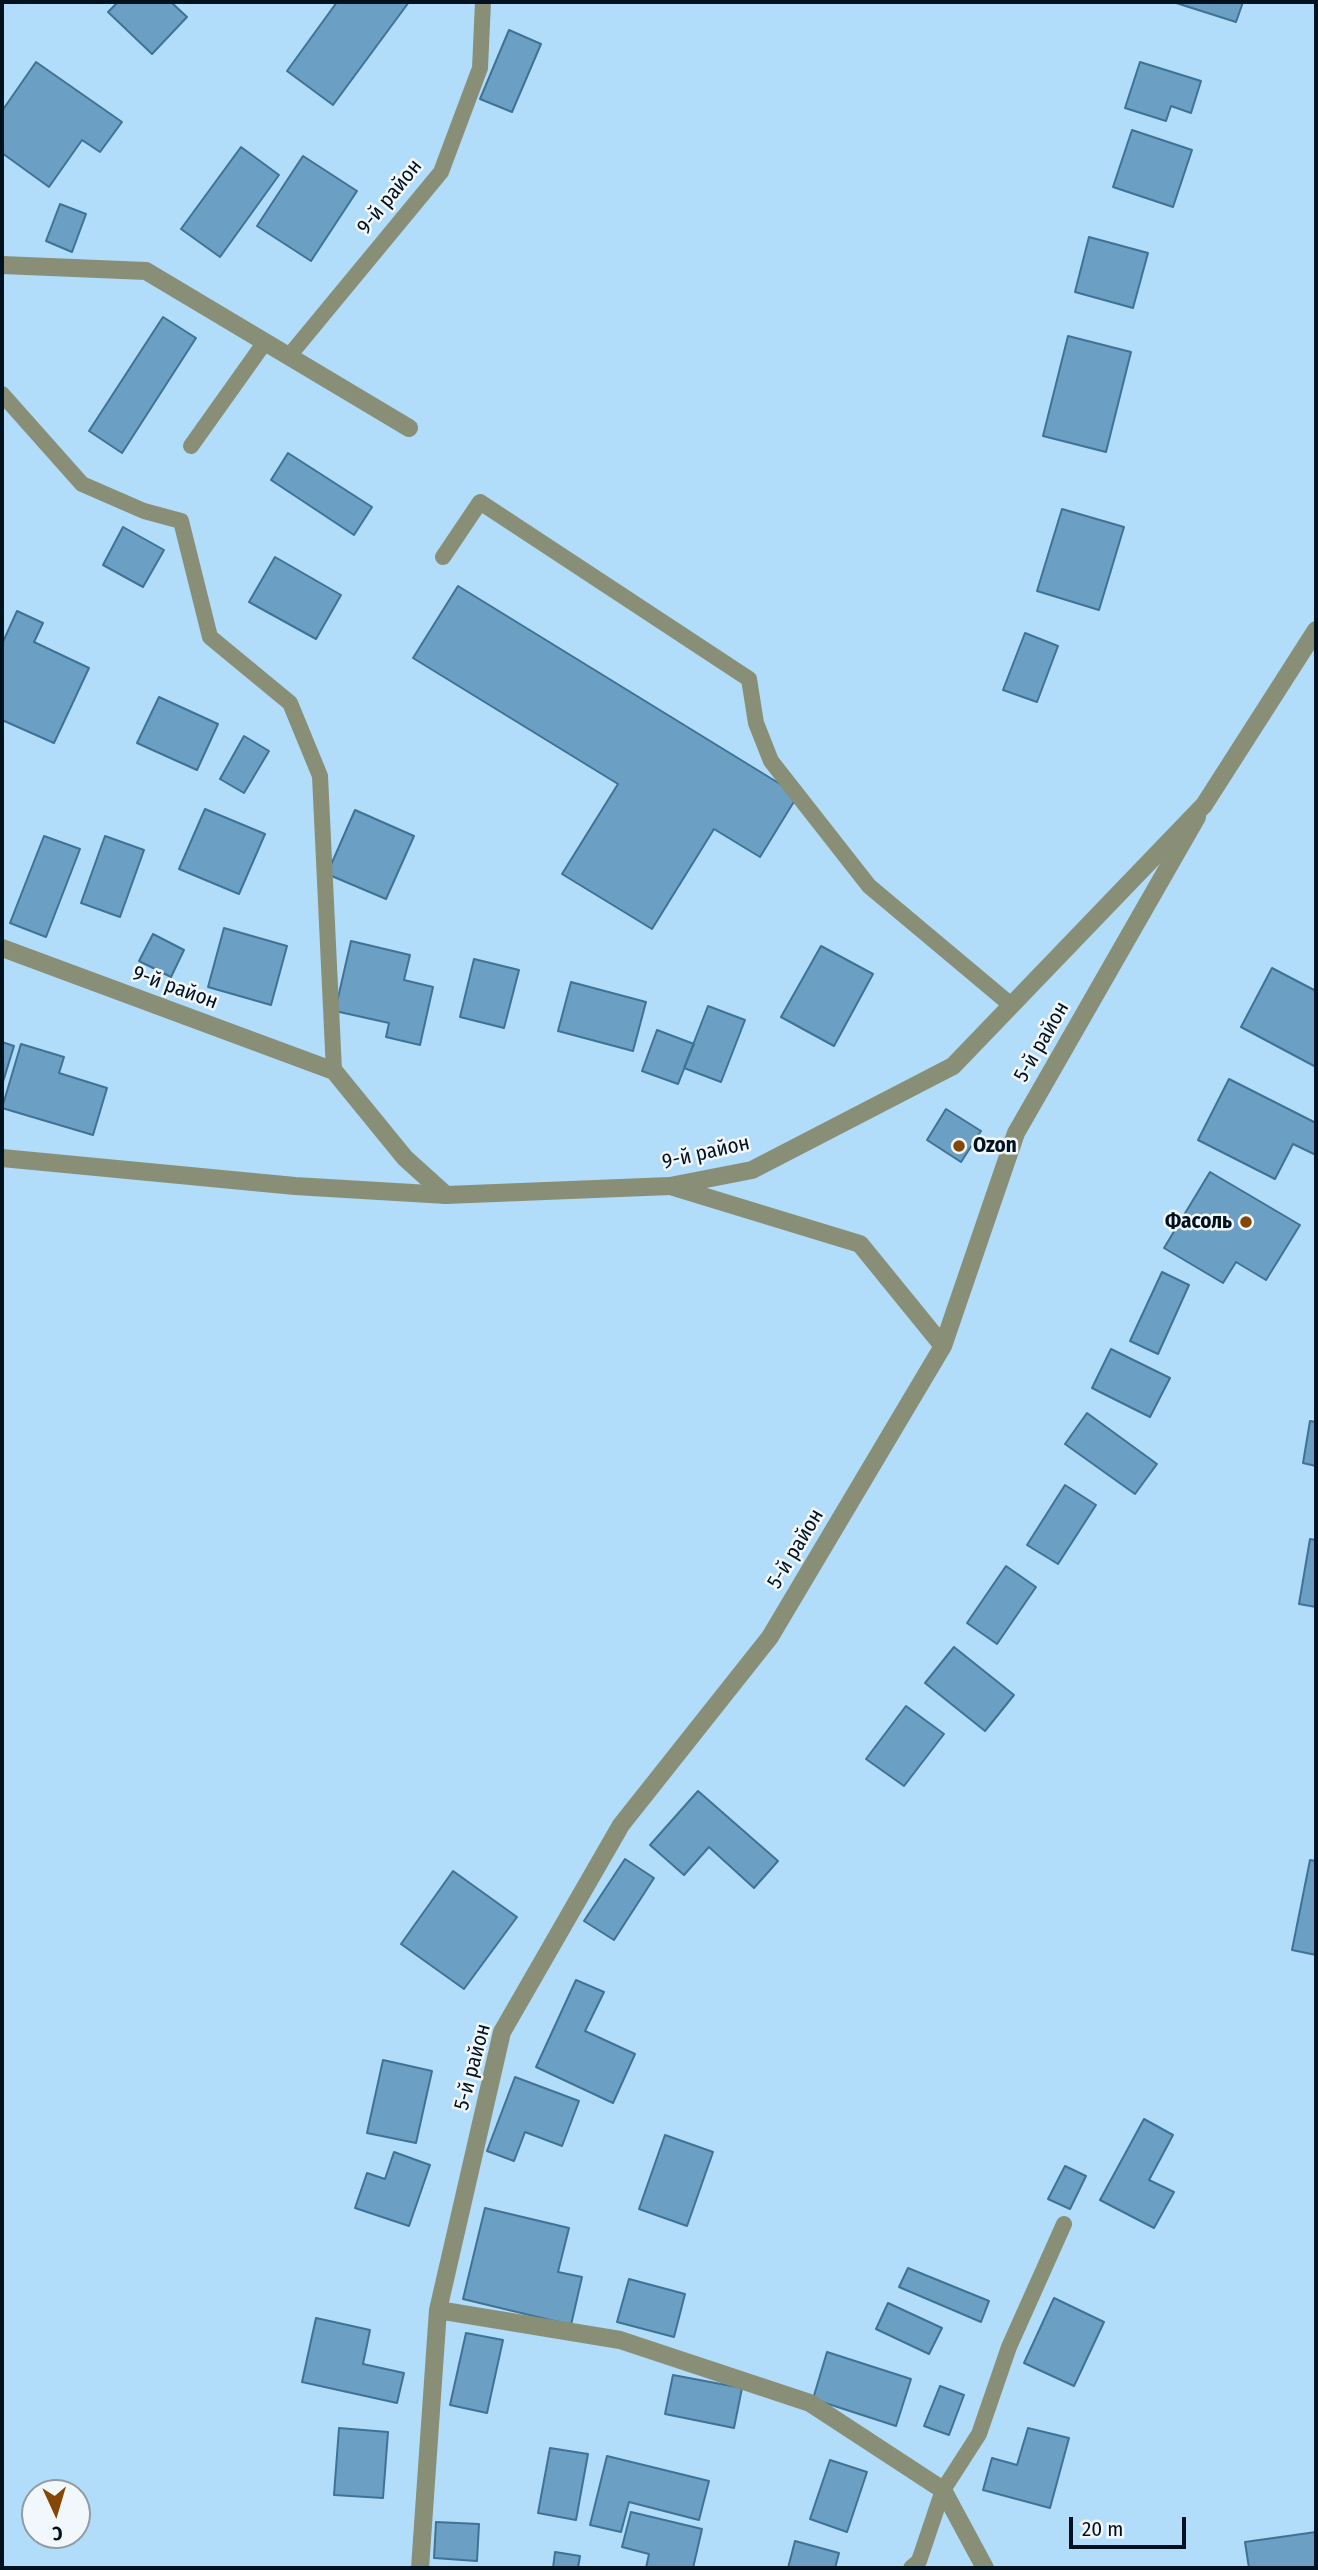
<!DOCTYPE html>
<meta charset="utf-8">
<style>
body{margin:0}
#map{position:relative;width:1318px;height:2570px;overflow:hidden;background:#b1dcfa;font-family:"Fira Sans Condensed",sans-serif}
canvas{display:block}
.frame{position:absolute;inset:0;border:4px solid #00121f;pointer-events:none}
.north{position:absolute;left:21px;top:2479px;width:70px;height:70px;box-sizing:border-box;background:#f2f7fb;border:2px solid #919ba3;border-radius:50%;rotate:176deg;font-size:19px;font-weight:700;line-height:28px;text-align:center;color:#00121f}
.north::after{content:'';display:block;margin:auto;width:24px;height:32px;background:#844804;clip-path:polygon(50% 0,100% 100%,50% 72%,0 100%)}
.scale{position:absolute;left:1069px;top:2517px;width:117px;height:32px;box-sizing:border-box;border:4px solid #00121f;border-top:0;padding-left:9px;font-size:21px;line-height:24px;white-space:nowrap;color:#00121f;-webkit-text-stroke:5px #f2f7fb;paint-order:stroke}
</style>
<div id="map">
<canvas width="1318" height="2570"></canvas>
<div class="frame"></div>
<div class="north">С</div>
<div class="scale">20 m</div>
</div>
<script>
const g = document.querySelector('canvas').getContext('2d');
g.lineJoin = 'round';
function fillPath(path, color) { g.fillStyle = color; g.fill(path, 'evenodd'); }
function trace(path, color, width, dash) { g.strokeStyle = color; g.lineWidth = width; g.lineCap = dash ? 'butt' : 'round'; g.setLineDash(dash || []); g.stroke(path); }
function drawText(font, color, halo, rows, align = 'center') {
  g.font = font + ' "Fira Sans Condensed",sans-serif'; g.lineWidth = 5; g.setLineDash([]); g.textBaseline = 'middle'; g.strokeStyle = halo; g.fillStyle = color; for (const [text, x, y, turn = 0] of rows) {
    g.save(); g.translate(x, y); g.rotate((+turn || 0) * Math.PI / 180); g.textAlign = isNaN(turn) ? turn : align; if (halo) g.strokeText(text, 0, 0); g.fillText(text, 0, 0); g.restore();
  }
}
const building = new Path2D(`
 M118 2H171L187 17 152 54 108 12Z
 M337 2H409L333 105 287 71Z
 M1173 2H1243L1236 22Z
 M509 30 541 44 512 112 480 99Z
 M36 62 122 122 100 152 82 140 49 187 2 153V111Z
 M1140 62 1201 81 1191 113 1171 106 1166 121 1125 108Z
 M1132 130 1192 150 1173 207 1113 187Z
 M241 147 279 175 220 257 181 229Z
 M303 156 357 191 311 261 257 226Z
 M60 204 86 214 72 252 46 241Z
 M1089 237 1148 253 1133 308 1075 292Z
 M163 317 196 338 122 453 89 431Z
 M1068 336 1131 352 1106 452 1043 436Z
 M288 453 372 507 354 535 271 480Z
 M1062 509 1124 527 1099 610 1037 591Z
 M123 527 164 550 143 587 103 565Z
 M275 557 341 595 316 639 249 602Z
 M458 586 798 795 760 857 714 829 652 929 562 874 618 784 413 658Z
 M17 611 43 623 34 642 89 668 54 743 2 720V644Z
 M1025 633 1058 646 1037 702 1003 690Z
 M159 697 218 724 197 770 137 743Z
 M244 736 269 751 244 793 220 779Z
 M205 809 265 834 239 894 179 869Z
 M355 810 414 836 386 899 327 874Z
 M44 836 80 849 46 937 10 923Z
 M105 836 144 850 120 917 81 903Z
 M224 928 287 946 271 1005 208 987Z
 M153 934 184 950 171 977 139 961Z
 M351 941 410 955 404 980 433 987 420 1045 386 1037 389 1023 335 1011Z
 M821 946 873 974 834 1046 781 1017Z
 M474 959 519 970 504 1028 460 1017Z
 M1272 968 1316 991V1067L1241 1027Z
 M571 982 646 1002 633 1051 558 1031Z
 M708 1006 745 1020 721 1082 684 1068Z
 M657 1030 694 1044 678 1084 642 1071Z
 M2 1042 14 1046 2 1085Z
 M21 1044 64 1057 59 1073 107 1088 93 1135 2 1108Z
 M1229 1079 1316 1123V1155L1293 1144 1275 1179 1198 1140Z
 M946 1109 981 1131 961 1162 927 1140Z
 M1210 1172 1300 1225 1266 1280 1236 1262 1223 1283 1164 1248Z
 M1162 1272 1189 1285 1158 1354 1130 1341Z
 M1111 1349 1170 1378 1150 1417 1092 1388Z
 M1087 1413 1157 1464 1135 1494 1065 1444Z
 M1310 1421 1316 1422V1466L1303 1463Z
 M1065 1485 1096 1505 1058 1564 1027 1545Z
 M1310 1539 1316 1540V1607L1299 1604Z
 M1006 1566 1036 1587 997 1644 967 1623Z
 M954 1647 1014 1695 985 1731 925 1683Z
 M906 1706 944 1734 904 1786 866 1759Z
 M698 1791 778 1861 754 1888 709 1847 684 1875 650 1845Z
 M625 1859 654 1878 614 1940 584 1921Z
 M1310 1860 1316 1861V1955L1292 1950Z
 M453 1871 517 1917 464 1989 401 1944Z
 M576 1980 604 1992 585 2031 635 2054 613 2103 536 2067Z
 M383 2060 432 2071 416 2143 367 2133Z
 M515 2077 579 2101 562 2146 525 2132 514 2161 487 2151Z
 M1144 2119 1173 2135 1149 2180 1174 2192 1154 2228 1100 2200Z
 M665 2135 713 2152 687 2226 639 2209Z
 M394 2152 430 2165 409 2226 355 2208 367 2173 385 2179Z
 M1065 2166 1086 2176 1070 2209 1048 2199Z
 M485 2208 569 2228 558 2272 582 2277 571 2325 463 2299Z
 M908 2268 989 2301 981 2322 899 2287Z
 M629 2279 685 2294 674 2337 617 2322Z
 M1054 2298 1104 2322 1074 2386 1024 2363Z
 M888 2303 942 2328 929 2354 876 2329Z
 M316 2318 370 2330 363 2364 404 2373 397 2403 302 2382Z
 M466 2333 503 2340 487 2413 450 2405Z
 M827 2352 911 2379 896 2426 813 2399Z
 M673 2375 742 2388 734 2428 665 2414Z
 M940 2386 964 2395 949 2435 924 2426Z
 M339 2428 388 2432 383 2498 334 2495Z
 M1028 2428 1069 2438 1050 2508 983 2490 992 2458 1017 2465Z
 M550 2448 588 2454 576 2520 538 2513Z
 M607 2456 709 2481 699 2520 629 2502 621 2532 590 2525Z
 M830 2460 867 2472 847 2532 810 2519Z
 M631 2512 702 2529 693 2568H646L649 2554 622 2547Z
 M436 2522 479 2524 477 2561 434 2558Z
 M1316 2532V2568H1249L1245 2542Z
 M795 2541 839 2553 835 2568H788Z
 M555 2552 580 2556 578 2568H553Z`);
fillPath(building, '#6ba0c4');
trace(building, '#3f7294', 2);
trace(new Path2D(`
 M289 356 441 172 480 68 483 2
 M2 394 82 484 144 511 181 521 210 637 290 703 320 776 334 1071
 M191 446 265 342
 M443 557 480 502 749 679 756 723 771 761 869 886 1011 1005
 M911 2568 919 2561 943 2490 979 2434 1009 2347 1064 2224`), '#898f77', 16);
trace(new Path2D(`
 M2 265 146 271 409 428
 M2 948 334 1071 405 1158 446 1195
 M670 1186 860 1244 943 1346
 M438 2310 620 2340 810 2403 943 2490 985 2568
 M420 2568 438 2310 502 2032 621 1825 770 1637 943 1346 1016 1133 1197 817`), '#898f77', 18);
trace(new Path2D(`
 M2 1158 295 1186 446 1195 670 1186 752 1170 953 1066 1204 805 1316 630`), '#898f77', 18);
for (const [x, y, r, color] of [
 [959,1146,7,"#844804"],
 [1246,1222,7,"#844804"]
]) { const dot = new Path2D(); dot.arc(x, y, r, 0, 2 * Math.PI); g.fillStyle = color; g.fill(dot); trace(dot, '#f2f7fb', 2.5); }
drawText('21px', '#00121f', '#f2f7fb', [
 ["9-й район",390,197,-51],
 ["9-й район",175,988,20],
 ["5-й район",1042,1042,-60],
 ["9-й район",706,1153,-13],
 ["5-й район",796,1549,-59],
 ["5-й район",473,2067,-75]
]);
drawText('bold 21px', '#00121f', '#f2f7fb', [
 ["Ozon",973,1146],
 ["Фасоль",1232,1222,"right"]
], 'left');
</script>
